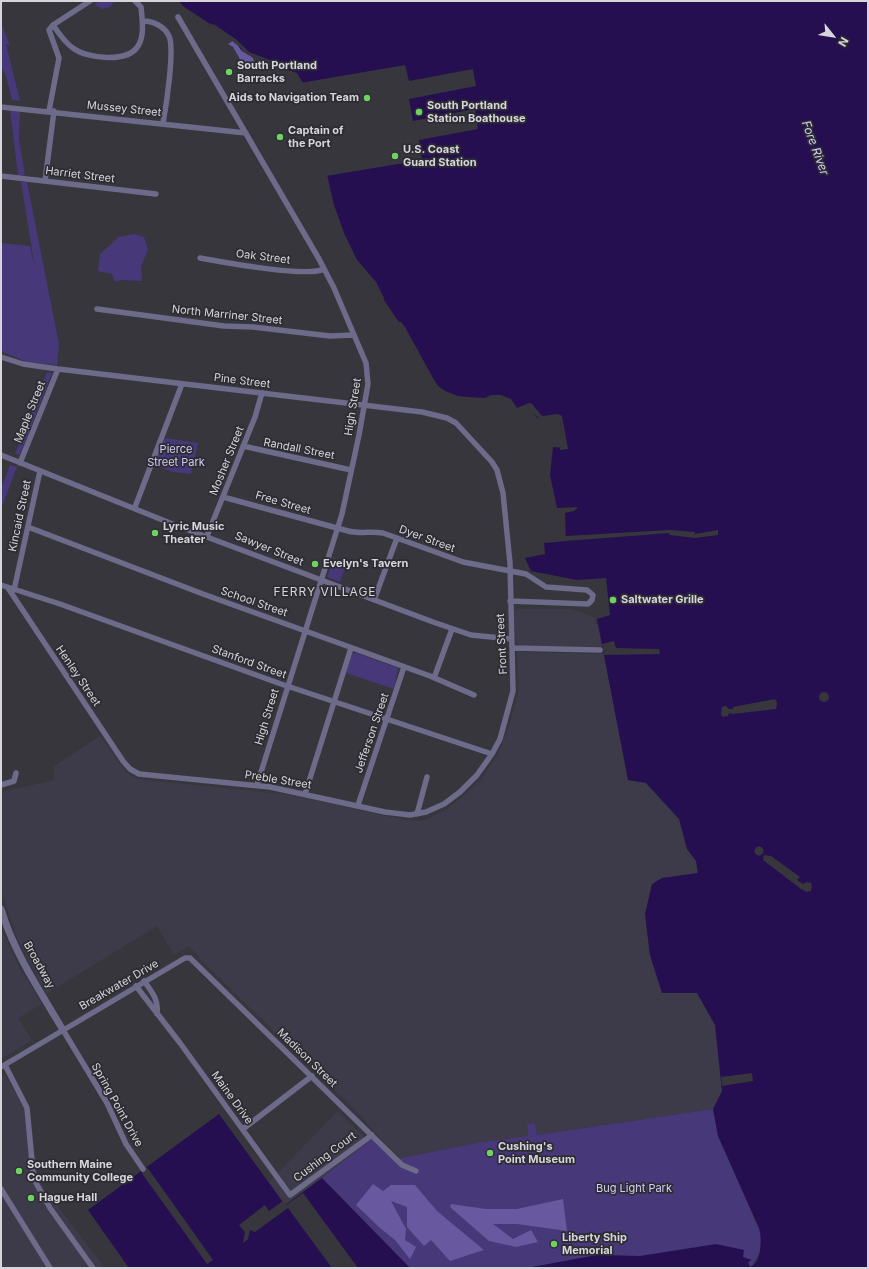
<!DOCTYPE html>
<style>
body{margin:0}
#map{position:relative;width:869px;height:1269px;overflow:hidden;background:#37363d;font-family:Inter,sans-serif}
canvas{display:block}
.frame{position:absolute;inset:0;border:2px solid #d6d5da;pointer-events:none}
.north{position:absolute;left:813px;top:16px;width:40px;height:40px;-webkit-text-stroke:3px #2d2c33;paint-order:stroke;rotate:120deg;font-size:11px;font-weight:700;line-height:16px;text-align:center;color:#d6d5da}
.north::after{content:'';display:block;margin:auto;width:14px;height:18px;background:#d6d5da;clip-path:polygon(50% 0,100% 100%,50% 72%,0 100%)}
</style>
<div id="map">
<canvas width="869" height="1269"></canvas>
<div class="frame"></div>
<div class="north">N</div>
</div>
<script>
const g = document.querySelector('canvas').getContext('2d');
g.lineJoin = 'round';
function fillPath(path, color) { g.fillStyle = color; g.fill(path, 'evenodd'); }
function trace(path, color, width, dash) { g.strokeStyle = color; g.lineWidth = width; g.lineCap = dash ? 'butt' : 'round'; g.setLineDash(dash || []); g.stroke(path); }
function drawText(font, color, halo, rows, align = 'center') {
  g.font = font + ' Inter,sans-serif'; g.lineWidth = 3.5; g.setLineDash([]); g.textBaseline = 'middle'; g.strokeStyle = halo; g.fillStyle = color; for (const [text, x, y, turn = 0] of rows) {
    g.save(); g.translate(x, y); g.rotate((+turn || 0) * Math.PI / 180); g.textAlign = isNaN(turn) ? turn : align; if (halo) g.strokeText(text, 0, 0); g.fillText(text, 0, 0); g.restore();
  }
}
fillPath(new Path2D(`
 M517 609H572L594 617 596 624H598L602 644 610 647 520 646 516 642 515 638 514 612Z
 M519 652 604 654 628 779 646 783 679 819 687 849 696 861 698 873 662 878 645 914 650 955 662 993H697L715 1025 722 1091 713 1109 537 1135 535 1123 527 1124 529 1136 489 1141 400 1158 379 1137 361 1116 204 963 189 946 174 955 157 926 46 994 16 936 1 889V792L55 780 53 767 100 736 126 772 137 779 291 795 405 820 424 821 446 810 469 791 481 780 498 754 507 732 517 698 519 683 517 655Z
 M3 931 19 967 42 1004 18 1018 32 1040 1 1059V932Z
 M5 1074 24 1108 32 1128 38 1178 46 1191 105 1268H1V1077Z
 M338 1111 369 1142 303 1193 332 1268 269 1182Z`), '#3d3b49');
fillPath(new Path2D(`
 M100 1 113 2H114L110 7 102 9 94 4Z
 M1 23 10 45 6 44 20 101 12 100 6 76 1 67Z
 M10 110 20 112 19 139 25 175H18Z
 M21 182H27L59 344 57 365 27 362 1 351V243L30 246 35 269Z
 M134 234 144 237 148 250 141 266 142 281 121 280 115 282 112 274 98 271 100 254 119 237Z
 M47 372 52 373 20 455 15 454Z
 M165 438 198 443 191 474 173 472 153 465Z
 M10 465 17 467 1 509V488Z
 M334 558 347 562 340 582 327 577Z
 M356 653 398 668 394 689 346 673 352 654Z
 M713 1109 718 1136 762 1236 760 1252 752 1266 748 1265 749 1260 597 1255 527 1268H410L322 1178 374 1137 396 1159 482 1142 528 1136 527 1124 535 1123 537 1135Z`), '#47387a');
fillPath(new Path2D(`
 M234 40 242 51 253 58 256 69 245 68 233 47 228 44Z
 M373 1184 383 1191 391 1185H415L437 1211 484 1250 450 1261 431 1240 424 1246 407 1227V1207L391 1201 406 1229 405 1240 416 1247 410 1259 395 1240 380 1228 356 1205Z
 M563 1199 567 1231 517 1224H493L513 1239 531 1230 538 1242 516 1247 489 1241 450 1207 451 1204 486 1209H517Z`), '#6758a0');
fillPath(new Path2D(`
 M179 1H868V1268H527L597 1255 640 1256 716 1244 744 1250 743 1257 752 1260 748 1262 750 1267C762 1263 762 1238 759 1228L718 1136 713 1109 722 1091 715 1025 697 993H662L650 955 645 914 652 884 662 878 698 873 696 861 687 849 679 819 646 783 628 780 597 619 610 615 606 578 577 580 531 571 525 558 545 554 544 543 566 541 565 513 574 511 578 507 557 508 550 475 553 447 565 448 559 417 537 418 530 409 525 407 519 410 504 400 454 397 438 388 417 349 357 260 344 233 334 205 306 82 300 83 295 75 242 51 234 40 183 6Z
 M219 1114 285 1205 322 1178 410 1268H129L88 1210Z`), '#250f51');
fillPath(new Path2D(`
 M209 23 215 25 237 40 249 52 270 60 282 68 297 73 303 83H300L293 77 270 64 242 51 241 48Z
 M405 65 409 81 473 69 476 86 409 99 413 121 475 109 478 129 419 140 422 160 326 176 306 82Z
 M357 260 376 282 384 298 383 301 356 261Z
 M396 321 401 322 405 327 430 373 438 386 445 391 458 396 468 397 485 398 491 395H501L511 399 517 408 529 403 532 404 542 416 558 414 562 416 568 449 560 450V448L564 446 560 421 557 419H540L528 409 512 411 504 402 453 399 442 394 436 389 415 350Z
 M670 530 695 532V534L718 530V535L695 538 670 535 669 533 566 541V536Z
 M614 641 616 648 659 649 660 654 604 655 602 644Z
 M819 697a5 5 0 1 1 10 0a5 5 0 1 1-10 0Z
 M775 699 777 703 776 709 733 714 729 713 728 716 723 717 721 714 722 707 726 706 729 709H733V707Z
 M754.5 851a4.5 4.5 0 1 1 9 0a4.5 4.5 0 1 1-9 0Z
 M764 855 771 856 800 877 797 880 803 884 807 882 811 883 812 886 811 891 807 892 801 889 763 860Z
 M752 1073 753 1081 722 1086 721 1077Z
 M147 1167 213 1260 207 1264 141 1172Z
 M303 1193 306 1197 358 1268H332L288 1208 255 1232 250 1230 248 1239 243 1243 245 1232 239 1225 265 1205 269 1211 283 1201 286 1205Z`), '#37363d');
trace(new Path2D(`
 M90 1 53 25C58 32 65 43 73 48 87 59 128 63 138 46 145 35 142 19 141 7L135 1
 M178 17 319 259 334 288 366 363 368 384 359 435 342 514 257 785
 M143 21C153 21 164 26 169 36 175 49 166 107 163 123
 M1 107 246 133
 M49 111 59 58 49 30 53 25
 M1 176 156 194
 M45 181 54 111
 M200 258C222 262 307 278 324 269
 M97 309 224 326 253 327 330 336 354 335
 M1 357 23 364 58 369 422 412 447 418 456 423 492 462 497 470 503 493 510 563 513 691 500 739 492 754 477 775 460 792 444 804 426 812 410 815 385 812 270 787 139 774 130 769 123 761 8 588
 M243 446 351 470
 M1 455 175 525 433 622 471 635 511 639
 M20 463 58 369
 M223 497 348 531C360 534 371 531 383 533L463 562 526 574 546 587 587 590 593 595 592 600 588 604 510 601
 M135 507 182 384
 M28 527 203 594 430 676 474 695
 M207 536 255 417 262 393
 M1 585 60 604 281 684 492 754
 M14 590 40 471
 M374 600 397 538
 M512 648 600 650
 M434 678 452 629
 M1 785 14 781 16 773
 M305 794 351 648
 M358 805 404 667
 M417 814 427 777
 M144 981C152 992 159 1000 157 1014
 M136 986 180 1043 290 1195 372 1135
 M63 1030 107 1103 126 1144 143 1169
 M5 1065 27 1108 33 1172 36 1183 50 1208 93 1268
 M1 1067 185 958H190L402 1165 416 1171
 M243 1129 312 1076
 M1 1189 50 1268`), '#6e6a8a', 5.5);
trace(new Path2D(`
 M1 909C14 953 40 991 63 1030`), '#6e6a8a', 7);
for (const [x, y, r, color] of [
 [229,72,4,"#6ed360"],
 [367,98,4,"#6ed360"],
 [419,112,4,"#6ed360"],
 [280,137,4,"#6ed360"],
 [395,156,4,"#6ed360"],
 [155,533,4,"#6ed360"],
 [315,564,4,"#6ed360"],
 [613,600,4,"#6ed360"],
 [490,1153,4,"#6ed360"],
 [19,1171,4,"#6ed360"],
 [31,1198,4,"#6ed360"],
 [554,1244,4,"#6ed360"]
]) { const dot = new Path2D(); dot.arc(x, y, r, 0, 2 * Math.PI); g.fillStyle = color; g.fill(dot); trace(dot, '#2d2c33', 1.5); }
drawText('bold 11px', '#d6d5da', '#2d2c33', [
 ["South Portland",237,66],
 ["Barracks",237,79],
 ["Aids to Navigation Team",359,98,"right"],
 ["South Portland",427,106],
 ["Station Boathouse",427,119],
 ["Captain of",288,131],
 ["the Port",288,144],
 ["U.S. Coast",403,150],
 ["Guard Station",403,163],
 ["Lyric Music",163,527],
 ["Theater",163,540],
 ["Evelyn's Tavern",323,564],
 ["Saltwater Grille",621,600],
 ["Cushing's",498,1147],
 ["Point Museum",498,1160],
 ["Southern Maine",27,1165],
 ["Community College",27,1178],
 ["Hague Hall",39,1198],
 ["Liberty Ship",562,1238],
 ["Memorial",562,1251]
], 'left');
drawText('11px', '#d6d5da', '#2d2c33', [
 ["Mussey Street",124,109,6],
 ["Harriet Street",80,175,7],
 ["Oak Street",263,257,7],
 ["North Marriner Street",227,315,6],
 ["Pine Street",242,381,7],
 ["High Street",353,407,-81],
 ["Maple Street",30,412,-68],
 ["Randall Street",299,449,11],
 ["Mosher Street",227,461,-68],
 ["Free Street",283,503,16],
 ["Kincaid Street",20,516,-78],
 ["Dyer Street",427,539,20],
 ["Sawyer Street",269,549,22],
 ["School Street",254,602,19],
 ["Front Street",502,644,-93],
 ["Stanford Street",249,662,20],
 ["Henley Street",78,676,56],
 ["High Street",267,717,-73],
 ["Jefferson Street",372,733,-71],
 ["Preble Street",278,780,9],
 ["Broadway",39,965,61],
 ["Breakwater Drive",119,985,-30],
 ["Madison Street",307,1058,44],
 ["Maine Drive",232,1098,54],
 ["Spring Point Drive",117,1105,61],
 ["Cushing Court",325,1157,-37]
]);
drawText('11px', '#d3cef6', '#2d2c33', [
 ["Pierce",176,450],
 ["Street Park",176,463],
 ["Bug Light Park",634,1189]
]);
drawText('italic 12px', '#d2cdf6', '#2d2c33', [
 ["Fore River",815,148,70]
]);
g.letterSpacing = '1px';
drawText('12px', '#d6d5da', '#2d2c33', [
 ["FERRY VILLAGE",325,592]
]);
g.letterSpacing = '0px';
</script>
